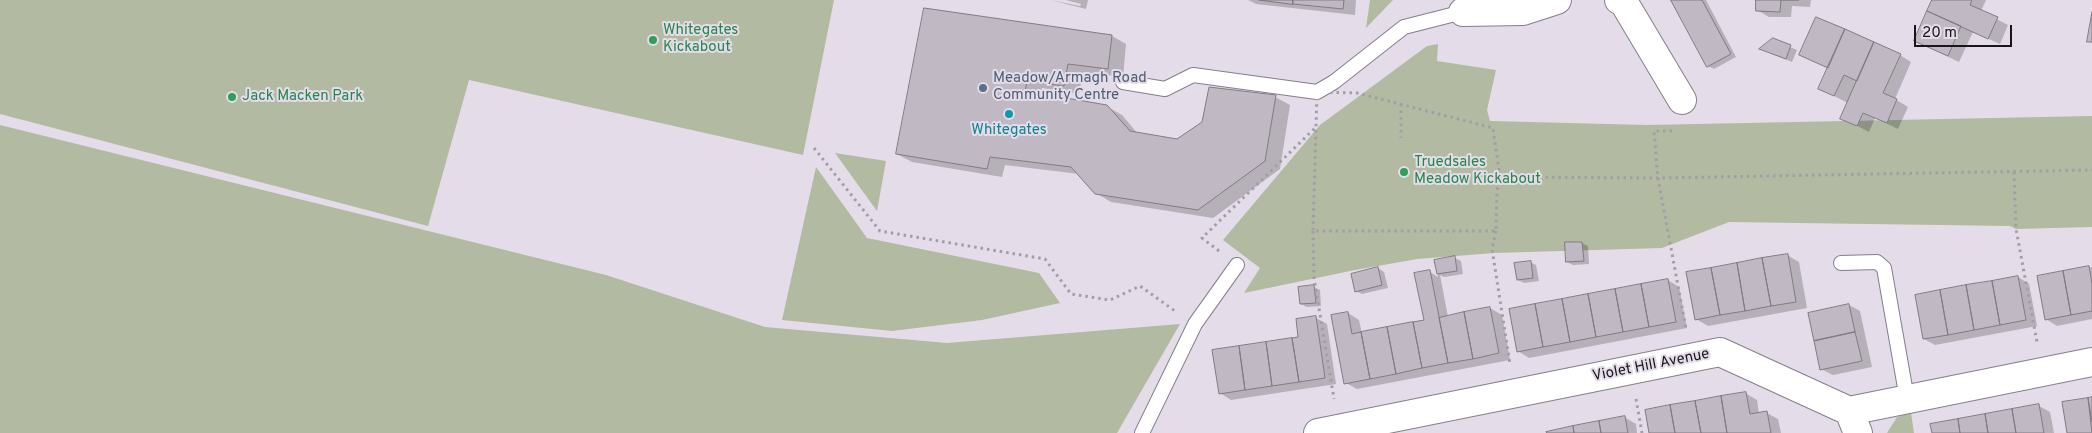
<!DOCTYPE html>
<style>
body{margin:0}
#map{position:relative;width:2092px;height:433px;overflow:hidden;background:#e4dce8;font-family:Overpass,sans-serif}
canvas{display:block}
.scale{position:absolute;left:1914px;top:25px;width:98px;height:22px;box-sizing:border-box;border:2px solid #19161a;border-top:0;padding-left:6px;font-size:15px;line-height:18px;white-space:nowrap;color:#19161a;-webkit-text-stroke:4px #e4dce8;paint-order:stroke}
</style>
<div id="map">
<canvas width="2092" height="433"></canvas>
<div class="scale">20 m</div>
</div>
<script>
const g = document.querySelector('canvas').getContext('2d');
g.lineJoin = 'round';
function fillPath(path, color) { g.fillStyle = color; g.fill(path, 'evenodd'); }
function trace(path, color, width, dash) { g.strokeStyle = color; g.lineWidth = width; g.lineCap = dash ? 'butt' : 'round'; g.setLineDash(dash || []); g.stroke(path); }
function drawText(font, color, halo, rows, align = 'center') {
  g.font = font + ' Overpass,sans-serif'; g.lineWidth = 4; g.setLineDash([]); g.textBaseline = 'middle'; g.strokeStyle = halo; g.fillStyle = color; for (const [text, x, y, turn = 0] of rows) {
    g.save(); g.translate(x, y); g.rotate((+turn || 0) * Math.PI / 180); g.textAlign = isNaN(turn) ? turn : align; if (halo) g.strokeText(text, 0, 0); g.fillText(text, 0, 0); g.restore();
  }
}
fillPath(new Path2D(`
 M0 0H834L803 155 469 80 428 226 0 114Z
 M1370 0H1393L1366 28Z
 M1438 44 1437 61 1496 70 1487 110 1490 121 1647 125 2092 116V227L2016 229 2010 226 1729 222 1662 248 1494 253 1417 259 1355 270 1244 293 1260 268 1223 240 1320 125 1427 46Z
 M0 125 606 275 765 327 947 343 1180 324 1117 433H0Z
 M835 153 886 161 877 211Z
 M816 167 867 238 1039 273 1060 303 982 320 892 331 782 320Z
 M1911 413 1914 433H1887L1897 417Z`), '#b2baa2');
fillPath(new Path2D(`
 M1050 0 1080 6 1081 4 1066 0H1088L1086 9Z
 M1248 0H1356L1355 15 1256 4Z
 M1673 0H1706L1736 57 1714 69 1708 66Z
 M1758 0H1811L1810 7 1792 6 1791 17H1769L1757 10Z
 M1933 0H1986L1981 11 2008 25 2000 44 1973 32 1959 62 1915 41Z
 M925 9 1112 36 1126 44 1123 77 1083 72 1079 94 1042 88 1041 95 1106 106 1122 115 1138 134 1177 140 1275 97 1290 105 1280 169 1213 218 1111 202 1096 193 1079 174 1005 165 1002 177 912 162 897 154Z
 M1773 40 1797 50 1792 62 1762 49Z
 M1801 54 1900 55 1911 62 1895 99 1908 107 1898 129 1875 118 1869 132 1842 118 1848 103 1820 89 1829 68Z
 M1582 243 1588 246 1589 264 1573 265 1567 262 1566 244Z
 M1787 255 1799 262 1807 308 1708 326 1696 319Z
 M1455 258 1461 261 1463 274 1444 277 1440 275 1448 317 1490 308 1502 315 1510 360 1357 389 1346 383 1348 313 1359 320 1362 334 1425 321 1430 272 1438 277 1436 261Z
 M1530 262 1536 265 1539 281 1524 283 1518 280Z
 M2092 267V319L2057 326 2046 319 2038 277Z
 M1378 268 1384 272 1388 288 1362 294 1356 291Z
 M2018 277 2029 284 2037 326 1935 345 1924 339Z
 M1668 280 1679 287 1687 328 1529 358 1518 351Z
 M1314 287 1320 290 1321 306 1307 307 1301 304Z
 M1849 305 1860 311 1872 367 1833 375 1821 369Z
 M1316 318 1327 324 1336 384 1231 400 1220 393 1299 338Z
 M1745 393 1757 400 1759 414 1767 413 1778 419 1781 433H1651Z
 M2092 398V433H2069L2063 403Z
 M2039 406 2050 412 2054 433H1933Z
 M1624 417 1636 424 1637 433H1547Z`), '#0003');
const building = new Path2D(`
 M1259 0H1293V4Z
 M1293 0H1344L1343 9 1293 4Z
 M1671 0H1702L1731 54 1707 67Z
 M1756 0H1799H1781L1780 12 1756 11Z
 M1932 0H1972L1970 5 1998 17 1988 39 1927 11Z
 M924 8 1112 35 1108 69 1068 64 1064 86 1027 81 1025 91 1107 105 1130 131 1177 139 1202 122 1209 87 1276 95 1265 161 1198 210 1095 194 1071 167 990 157 987 169 896 154Z
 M1927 11 1961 26 1948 56 1914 41Z
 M2092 12V42H2087Z
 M1816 17 1845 29 1828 68 1799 55Z
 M1845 29 1874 42 1857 81 1844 75 1834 96 1818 89Z
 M1773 38 1791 45 1786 59 1759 49Z
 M1874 42 1901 54 1883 93 1897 99 1887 123 1863 113 1857 126 1840 119Z
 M1565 242H1582L1584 261 1566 262Z
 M1788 254 1796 302 1771 306 1762 258Z
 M1455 256 1457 271 1437 274 1434 260Z
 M1762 258 1771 306 1745 311 1737 263Z
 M1531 261 1533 278 1517 280 1514 263Z
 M1737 263 1745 311 1720 315 1711 268Z
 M2089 266 2092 284V311L2071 315 2063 271Z
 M1378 267 1382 285 1355 292 1351 274Z
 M1711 268 1720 315 1695 320 1686 272Z
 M1430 270 1448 363 1422 368 1413 322 1424 320 1414 273Z
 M2063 271 2071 315 2045 320 2037 276Z
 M2018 276 2026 320 2000 325 1992 281Z
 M1668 279 1676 322 1649 327 1641 284Z
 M1992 281 2000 325 1974 330 1966 285Z
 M1641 284 1649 327 1623 332 1615 289Z
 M1314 285 1316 303 1300 304 1298 287Z
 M1966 285 1974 330 1948 335 1940 290Z
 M1615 289 1623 332 1596 337 1588 294Z
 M1940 290 1948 335 1923 339 1915 295Z
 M1588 294 1596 337 1570 342 1562 299Z
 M1562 299 1570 342 1543 347 1535 304Z
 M1535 304 1543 347 1517 352 1509 309Z
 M1849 304 1855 332 1814 341 1808 313Z
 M1490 307 1499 353 1473 359 1464 312Z
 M1348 312 1352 334 1361 332 1370 379 1344 384 1331 315Z
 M1464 312 1473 359 1448 363 1439 318Z
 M1316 316 1325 378 1299 382 1292 338 1298 337 1296 319Z
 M1413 322 1422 368 1396 374 1387 327Z
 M1387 327 1396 374 1370 379 1361 332Z
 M1855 332 1862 361 1820 370 1814 341Z
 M1292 338 1299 382 1272 386 1266 342Z
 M1266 342 1272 386 1245 390 1239 346Z
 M1239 346 1245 390 1219 394 1212 350Z
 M1746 392 1750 414 1767 411 1771 433H1727L1721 396Z
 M1721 396 1727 433H1701L1695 401Z
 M2092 397V422L2088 398Z
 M2088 398 2092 433H2067L2062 402Z
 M1695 401 1701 433H1675L1670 405Z
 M2039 404 2044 433H2016L2012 409Z
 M1670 405 1675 433H1649L1645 410Z
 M2012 409 2016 433H1988L1985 414Z
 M1985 414 1988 433H1960L1958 419Z
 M1625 416 1628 433H1601L1599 421Z
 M1958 419 1960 433H1932L1930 424Z
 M1599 421 1601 433H1574L1573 426Z
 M1573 426 1574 433H1547L1546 432Z`);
fillPath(building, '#c0b8c3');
trace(building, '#827a85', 1);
const lane = new Path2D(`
 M1123 82 1165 89 1193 75 1317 92 1334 82 1404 27 1463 12 1462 8
 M1841 263 1877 262 1884 268 1907 399
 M1142 433 1195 324 1237 265`);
const street = new Path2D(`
 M1619 0 1623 1 1682 100
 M1463 12 1523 11 1557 0
 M1849 411 1858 433
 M1318 433 1720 352 1849 411 2092 362`);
trace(lane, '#867f8a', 16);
trace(street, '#867f8a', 30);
trace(new Path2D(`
 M1317 92 1357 93 1493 128 1500 177 1497 191 1496 231H1313Z
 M1401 104V138
 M1672 131H1654L1658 178 1686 329
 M814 148 880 231 1045 259 1071 294 1110 300 1140 286 1175 311
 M2014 172 2016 229 2037 342
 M1500 177 1658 178 2092 170
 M1313 231 1314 278 1334 399
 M1496 231 1492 249 1510 364
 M1219 251 1202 238 1316 127
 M1636 399 1642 433`), '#a39da6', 3, [2.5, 4]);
trace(lane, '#fff', 14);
trace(street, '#fff', 28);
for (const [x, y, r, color] of [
 [653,40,5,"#2e9e5b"],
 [983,88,5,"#5c6f8a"],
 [232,97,5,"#2e9e5b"],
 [1009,114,5,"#0f9aa8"],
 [1404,172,5,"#2e9e5b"]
]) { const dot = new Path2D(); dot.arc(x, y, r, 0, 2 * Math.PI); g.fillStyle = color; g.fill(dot); trace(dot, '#e4dce8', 2); }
drawText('15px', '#27864d', '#e4dce8', [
 ["Whitegates",663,31],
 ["Kickabout",663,48],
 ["Jack Macken Park",242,97],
 ["Truedsales",1414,163],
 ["Meadow Kickabout",1414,180]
], 'left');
drawText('15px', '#4e5e75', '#e4dce8', [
 ["Meadow/Armagh Road",993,79],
 ["Community Centre",993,96]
], 'left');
drawText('15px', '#0d838f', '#e4dce8', [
 ["Whitegates",1009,131]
]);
drawText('15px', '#19161a', '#e4dce8', [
 ["Violet Hill Avenue",1651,366,-11]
]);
</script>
